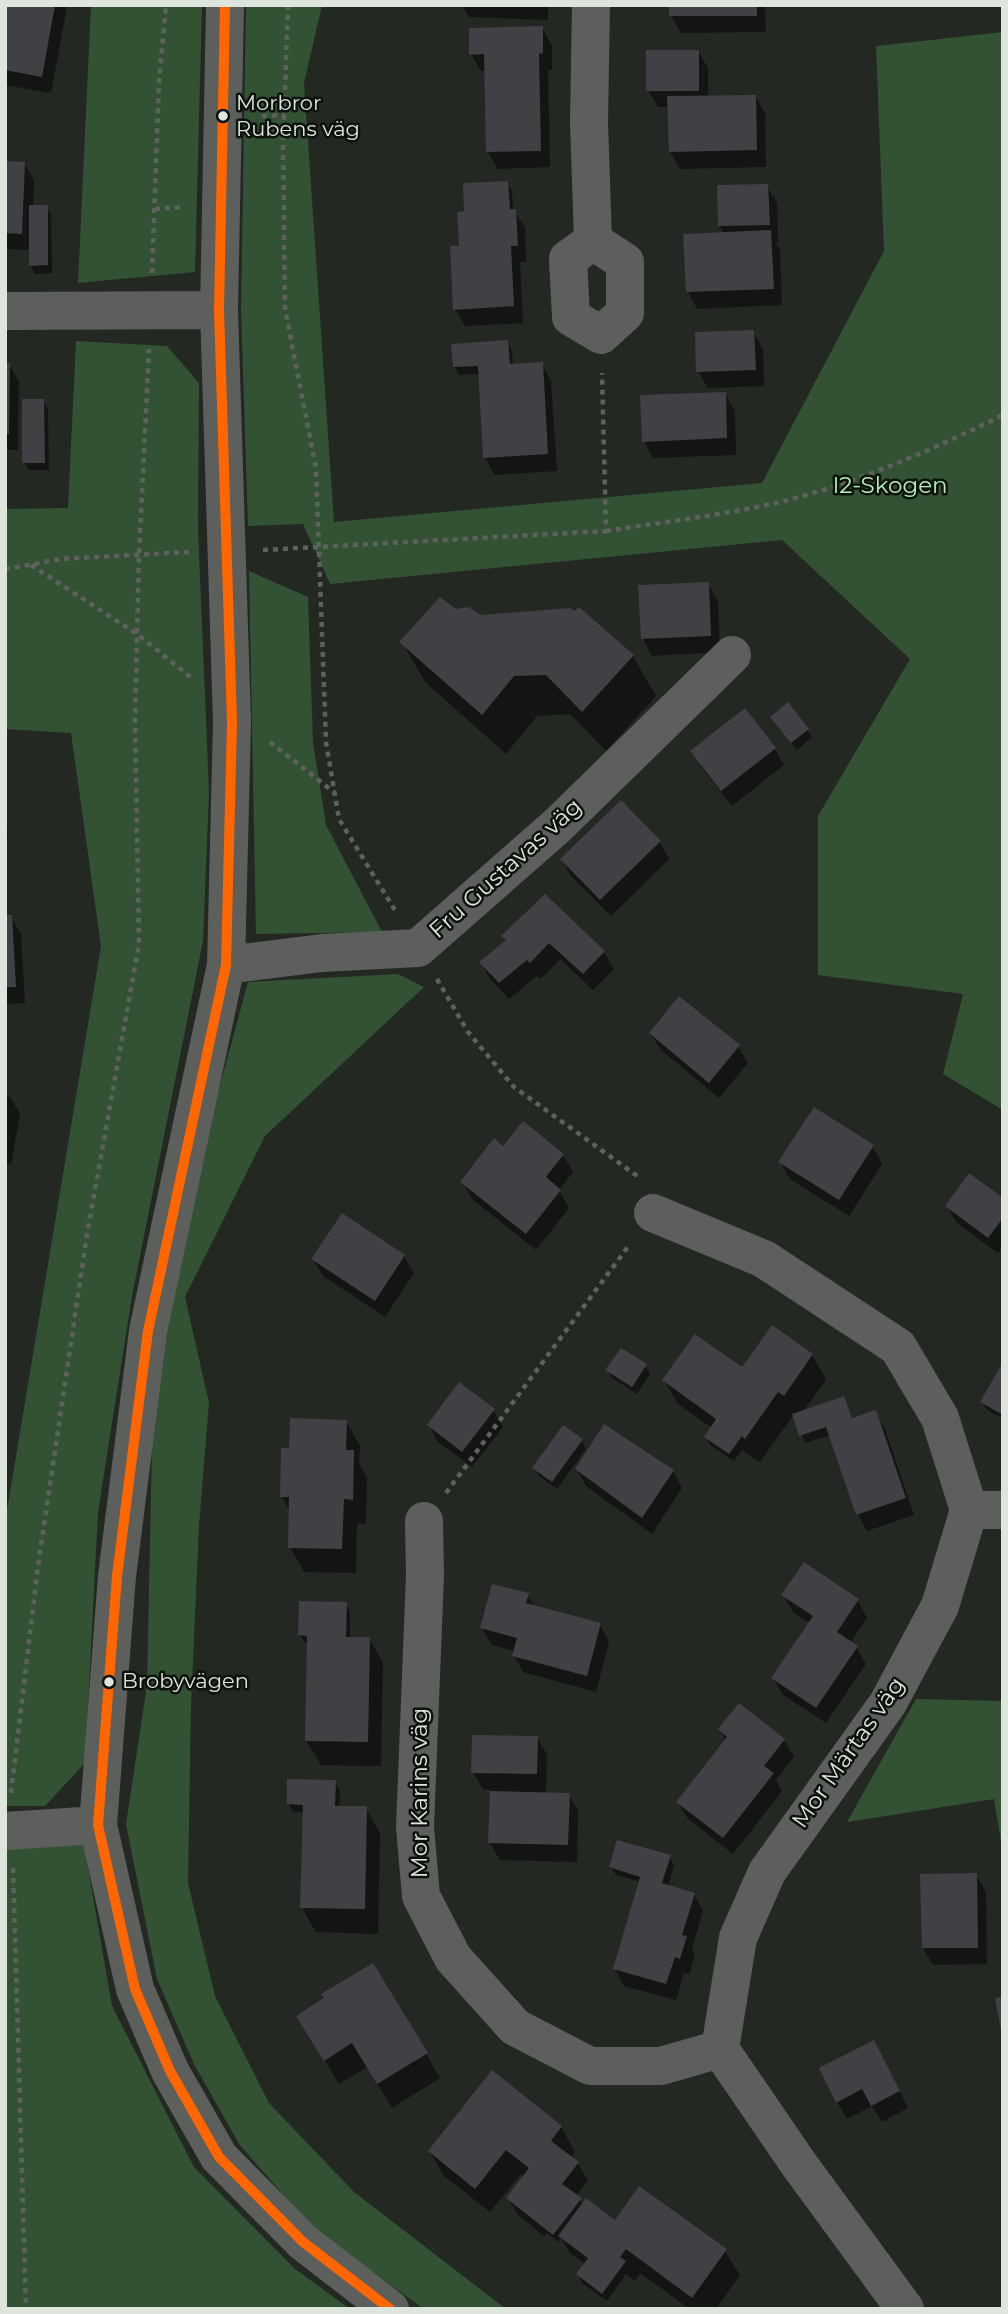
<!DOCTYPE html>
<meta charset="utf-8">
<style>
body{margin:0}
#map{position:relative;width:1008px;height:2314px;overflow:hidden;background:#232823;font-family:Montserrat,sans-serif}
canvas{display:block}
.frame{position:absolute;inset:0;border:7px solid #dde5dd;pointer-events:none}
</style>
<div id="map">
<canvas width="1008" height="2314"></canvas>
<div class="frame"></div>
</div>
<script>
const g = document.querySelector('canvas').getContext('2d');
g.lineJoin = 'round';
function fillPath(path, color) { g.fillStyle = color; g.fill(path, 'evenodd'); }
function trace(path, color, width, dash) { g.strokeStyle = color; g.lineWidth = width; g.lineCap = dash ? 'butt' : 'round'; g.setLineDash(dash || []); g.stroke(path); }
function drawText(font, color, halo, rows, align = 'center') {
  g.font = font + ' Montserrat,sans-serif'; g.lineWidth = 5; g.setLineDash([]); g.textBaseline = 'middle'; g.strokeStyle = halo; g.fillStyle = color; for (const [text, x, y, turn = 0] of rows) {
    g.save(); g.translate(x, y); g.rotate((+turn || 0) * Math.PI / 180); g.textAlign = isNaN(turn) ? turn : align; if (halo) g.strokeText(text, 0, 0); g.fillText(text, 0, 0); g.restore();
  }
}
fillPath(new Path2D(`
 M91 5H202L195 272 78 283Z
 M246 5H322L304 83 334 522 762 483 884 251 876 46 1003 32V1110L943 1074 963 994 818 975V816L910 659 782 540 330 584 303 524 248 526 241 309Z
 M76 341 167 346 199 383 198 529 209 792 203 941 132 1296 98 1512 85 1763 45 1806H5V1522L101 946 71 733 5 729V509L68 508Z
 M249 571 308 597 313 743 326 825 382 932 256 934Z
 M398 974 424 987 265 1136 185 1297 209 1403 199 1525 191 1705 188 1883 215 1996 269 2103 354 2192 506 2309H424L314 2230 239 2144 194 2064 157 1979 126 1824 147 1685 153 1397 167 1281 248 982Z
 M916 1699 1003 1701V1854L994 1799 847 1822Z
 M84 1845 112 2006 194 2167 295 2269 350 2309H5V1846Z`), '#335234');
fillPath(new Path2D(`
 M5 5H66L67 7 51 93 5 85Z
 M462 5H548V20L469 17Z
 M671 5H765L766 32 681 33 671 16Z
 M542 28 552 45V70H548L550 167 498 169 488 152 486 71H481L471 54Z
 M698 51 708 68V97L755 96 765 113 766 167 680 169 670 152 669 107H658L648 90Z
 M5 163H24L34 180 33 206H47L51 215 52 273 35 274 31 266V250L5 249Z
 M507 183 512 191 513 210 525 227 526 262H520L523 323 465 326 455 309 461 247 467 213Z
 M767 186 777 203 778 242H775L780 249 782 305 697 309 688 292 724 234 720 226Z
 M753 332 763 349 764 386 708 388 698 371Z
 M507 342 512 350 513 366 542 364 551 381 557 471 495 475 485 458 480 374 459 375 454 367Z
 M5 364 9 365 19 381 18 450H5Z
 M725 394 735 411 736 455 653 458 644 441Z
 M43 401 48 409 49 470H29L24 462Z
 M708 584 718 601 720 652 652 656 643 639 640 587Z
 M455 611 633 656 656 696 606 751 570 714 537 716 506 754 425 682 402 642Z
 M772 717 807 730 812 737 797 750Z
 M775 749 784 765 732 806 702 768 692 751Z
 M5 775 8 840 5 841Z
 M621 802 660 842 669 859 611 916 571 876 562 859Z
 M545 896 604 952 614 969 593 990 560 959 541 979 537 976 509 999 490 979 481 962 507 942 504 936Z
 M5 917H11L21 934 25 1003 5 1004Z
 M651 1034 738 1046 748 1063 719 1098 661 1050Z
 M5 1096 10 1097 20 1114 11 1165 5 1164Z
 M873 1147 882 1164 849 1216 790 1179 780 1162Z
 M504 1149 563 1155 573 1172 559 1190 569 1208 536 1250 472 1199 462 1182Z
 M1003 1200V1247L998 1253 957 1223 947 1206Z
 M404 1256 414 1273 385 1317 323 1276 313 1259Z
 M812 1355 826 1379 803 1412 843 1399 853 1420 875 1412 885 1429 914 1515 867 1531 858 1514 831 1435 805 1443 794 1414 760 1462 742 1450 734 1461 710 1445 706 1437 712 1428 678 1404 664 1380 742 1369Z
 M1003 1365V1419L987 1410 982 1402Z
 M645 1366 650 1374 637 1394 612 1378 607 1370Z
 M493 1410 503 1427 472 1467 438 1442 429 1425Z
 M346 1421 360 1446 359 1464 367 1477 366 1524 357 1523 356 1573 304 1572 290 1547V1512L282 1497 291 1449Z
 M582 1441 586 1449 557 1489 539 1476 534 1468Z
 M577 1470 673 1471 682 1488 652 1534 586 1486Z
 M527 1595 535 1607 600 1625 609 1642 596 1692 523 1672 514 1656 515 1651 492 1645 482 1628Z
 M783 1595 858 1601 867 1618 850 1643 856 1647 866 1664 826 1723 783 1695 773 1678 810 1623 793 1612Z
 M346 1604 350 1612V1638H369L383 1663 381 1766 321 1765 306 1741 308 1643H305L300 1635Z
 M720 1730 784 1740 794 1757 776 1780 782 1791 733 1854 688 1819 678 1803 726 1741Z
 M537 1738 547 1754 546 1794 569 1795 578 1811 577 1862 500 1860 490 1843 491 1790 483 1789 473 1773Z
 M335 1782 340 1790 339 1808H366L380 1833 378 1934 316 1932 302 1908 304 1812H293L289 1804Z
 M669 1856 674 1865 668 1887 694 1894 703 1911 692 1949 695 1955 689 1975 684 1973 676 2000 624 1986 615 1969 640 1882 616 1875 611 1867Z
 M976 1875 986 1892 987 1964 933 1965 923 1948Z
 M298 2016 426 2054 440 2078 392 2108 367 2067 339 2084Z
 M883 2059 908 2108 882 2122 872 2106 847 2119 837 2102Z
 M561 2127 575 2152 570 2158 578 2164 588 2180 576 2196 583 2204 615 2222 725 2251 740 2275 716 2309H690L640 2273 635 2281 626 2274 607 2301 582 2283 578 2275 585 2264 570 2253 561 2238 558 2242 547 2233 544 2236 518 2215 508 2198 525 2177 521 2174 490 2212 444 2176 430 2152Z`), '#0007');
fillPath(new Path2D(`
 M5 5H55L42 77 5 70Z
 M669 5H757V16H669Z
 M543 26V53L539 54 541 151 486 152 484 54 469 55V28Z
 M646 50H699V91H646Z
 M756 95 757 150 669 152 667 96Z
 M5 161 25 162 22 234 5 233Z
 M508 181 510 209H516L518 246H511L514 306 453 310 450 246H459L457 212 464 211 463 183Z
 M768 184 770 225 718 226 717 185Z
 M29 205H48V265L29 266Z
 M771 230 774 289 686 292 683 234Z
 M754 330 756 370 696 372 695 332Z
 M508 340 510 364 543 362 548 454 483 458 478 366 453 367 451 344Z
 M5 363H10L9 434H5Z
 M726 392 727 438 642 442 640 395Z
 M22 399H44L45 463H22Z
 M709 582 711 636 641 639 638 585Z
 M440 597 456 609 468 607 481 615 570 608 574 611 579 607 634 655 582 712 546 675 514 676 482 715 399 642Z
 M788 702 809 729 791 743 770 717Z
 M745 708 776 748 721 791 690 751Z
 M621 800 661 841 600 900 560 859Z
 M545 894 605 951 583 974 549 943 530 963 527 960 499 983 479 962 506 940 501 936Z
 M5 915H12L16 987H5Z
 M679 996 740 1045 709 1083 649 1033Z
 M814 1107 874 1145 839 1200 778 1162Z
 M523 1121 564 1154 546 1177 561 1190 526 1234 460 1182 494 1138 503 1146Z
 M969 1173 1003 1198V1218L988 1238 945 1206Z
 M342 1213 405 1255 375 1301 311 1259Z
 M772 1325 813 1354 784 1396 778 1392 745 1439 742 1436 729 1454 704 1437 716 1419 662 1380 695 1334 742 1367Z
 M621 1348 647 1364 632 1387 605 1370Z
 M1003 1362V1415L980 1402Z
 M459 1382 495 1409 462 1452 427 1425Z
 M844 1396 852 1418 876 1410 906 1498 856 1515 826 1427 799 1436 792 1414Z
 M290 1418 347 1420 346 1450H354L353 1500 344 1499 342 1549 288 1548 289 1497H280L281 1448H289Z
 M604 1424 674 1470 642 1518 575 1469Z
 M563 1425 583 1439 552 1482 532 1468Z
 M804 1562 859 1599 837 1632 858 1646 816 1708 771 1678 813 1616 781 1595Z
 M492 1584 529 1593 526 1603 601 1623 587 1676 512 1656 517 1638 480 1628Z
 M299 1601 347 1602 346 1637H370L368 1742 305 1741 307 1636 298 1635Z
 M739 1703 785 1739 764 1766 774 1773 723 1838 676 1802 727 1737 718 1729Z
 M472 1735 538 1736 537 1774 471 1773Z
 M287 1779 336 1780 335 1806H367L365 1909 300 1908 303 1805 287 1804Z
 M490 1791 570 1793 568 1845 488 1843Z
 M617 1840 671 1855 662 1883 695 1893 682 1935 687 1936 680 1959 675 1957 666 1984 613 1969 640 1877 609 1867Z
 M977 1873 978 1948H922L920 1874Z
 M373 1963 428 2053 377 2084 352 2043 324 2061 296 2016 324 1998 321 1994Z
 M1003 1997V2030H1001L995 1998Z
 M874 2040 900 2091 871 2106 862 2089 836 2103 819 2068Z
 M492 2070 562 2126 551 2141 579 2162 562 2184 582 2198 553 2235 506 2198 529 2168 506 2150 475 2189 428 2151Z
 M639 2186 727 2249 692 2298 626 2249 620 2257 626 2261 602 2294 576 2274 588 2258 558 2236 586 2198 615 2220Z`), '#414045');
trace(new Path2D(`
 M288 5 283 143 285 308 316 469 326 742 339 819 396 912
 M262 116 285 115
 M155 209 182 207
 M152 273 159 82 166 5
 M606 531C664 522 723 515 780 502 857 483 932 450 1003 415
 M263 550 606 531 602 373
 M31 565 137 634 193 679
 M5 569 61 559 189 552
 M270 742 335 793
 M437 979 468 1032 514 1087 640 1178
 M446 1493 630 1244
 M11 1793 38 1566 87 1234 139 944 135 721 139 555 149 349
 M13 1868 26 2309`), '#5e615e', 4.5, [5, 5]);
trace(new Path2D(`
 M225 5 219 310 232 722 226 965 148 1331 117 1576 98 1825 135 1989 170 2071 219 2157 303 2242 390 2309
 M591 5 589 122 593 241
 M593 241 625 262V313L601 335 571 317 568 259Z
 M5 311 219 310
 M226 965 322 953 418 948 558 825 732 655
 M653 1213 764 1259 898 1347 940 1418 969 1510 940 1606 888 1703 767 1872 738 1938 720 2049 798 2163 905 2309
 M969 1510H1003
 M424 1521 425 1575 415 1827 421 1896 453 1958 515 2027 590 2066H661L720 2049
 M5 1831 98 1825`), '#5d5f5d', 38);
trace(new Path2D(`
 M225 5 219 310 232 722 226 965 148 1331 117 1576 98 1825 135 1989 170 2071 219 2157 303 2242 390 2309`), '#f60', 10);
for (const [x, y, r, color] of [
 [223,116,6,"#dde5dd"],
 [109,1682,6,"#dde5dd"]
]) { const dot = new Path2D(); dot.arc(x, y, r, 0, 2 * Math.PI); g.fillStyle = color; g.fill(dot); trace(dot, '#0d120d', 2.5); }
drawText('21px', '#dde5dd', '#0d120d', [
 ["Morbror",236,104],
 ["Rubens väg",236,130],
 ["Brobyvägen",122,1682]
], 'left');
drawText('23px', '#b2efb2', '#0d120d', [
 ["I2-Skogen",890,486]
]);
drawText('23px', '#dde5dd', '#0d120d', [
 ["Fru Gustavas väg",506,869,-42],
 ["Mor Märtas väg",849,1753,-55],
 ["Mor Karins väg",420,1793,-90]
]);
</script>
